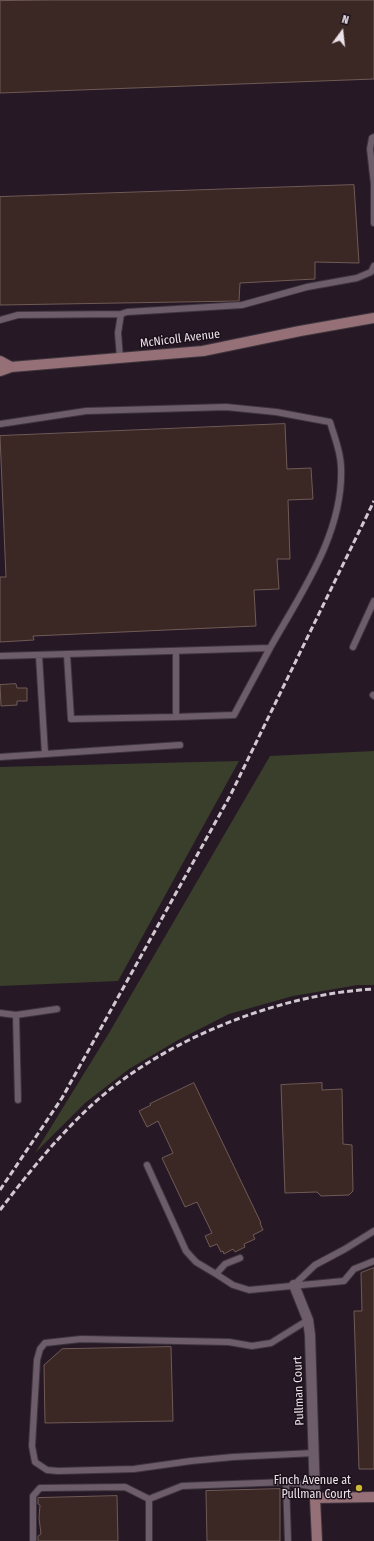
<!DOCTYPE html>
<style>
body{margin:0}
#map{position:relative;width:374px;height:1541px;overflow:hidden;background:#261925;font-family:"Fira Sans Condensed",sans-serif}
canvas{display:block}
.north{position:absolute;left:322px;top:12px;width:40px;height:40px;-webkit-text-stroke:3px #1c101b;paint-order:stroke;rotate:15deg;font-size:11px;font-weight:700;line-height:16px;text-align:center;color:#ebe2ea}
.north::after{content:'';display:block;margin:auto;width:14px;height:18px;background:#ebe2ea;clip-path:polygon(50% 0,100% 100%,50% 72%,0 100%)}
</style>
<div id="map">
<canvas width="374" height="1541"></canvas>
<div class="north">N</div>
</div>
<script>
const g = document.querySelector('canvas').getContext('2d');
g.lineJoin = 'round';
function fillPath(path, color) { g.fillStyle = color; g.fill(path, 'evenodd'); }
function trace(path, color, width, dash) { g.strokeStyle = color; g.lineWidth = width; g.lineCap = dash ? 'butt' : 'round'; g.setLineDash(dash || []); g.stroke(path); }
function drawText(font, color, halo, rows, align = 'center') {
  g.font = font + ' "Fira Sans Condensed",sans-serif'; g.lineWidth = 3; g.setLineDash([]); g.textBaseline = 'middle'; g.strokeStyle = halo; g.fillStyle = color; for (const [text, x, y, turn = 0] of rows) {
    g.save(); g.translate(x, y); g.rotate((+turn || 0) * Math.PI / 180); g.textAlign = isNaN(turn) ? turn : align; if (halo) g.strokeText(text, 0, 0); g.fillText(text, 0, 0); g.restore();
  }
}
fillPath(new Path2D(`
 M374 751V985H358L293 996 229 1014 178 1040 129 1069 85 1103 35 1153 109 1033 270 756Z
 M239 761 118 981 0 986V767Z`), '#3a3f2c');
const building = new Path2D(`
 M52 0H374V79L0 93V1Z
 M354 185 359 263 315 262V279L240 283 239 301 0 305V197Z
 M285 424 287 469 311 468 313 499 288 500 290 559H277L279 589 254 590 256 626 33 636 34 640 0 642V577H6L0 436Z
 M16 684 17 688H27V701H17V705L1 706 0 685Z
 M194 1083 261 1223H260L263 1230 253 1235 255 1239 244 1244 245 1247 235 1252 233 1249 224 1254 223 1251 221 1252 217 1244 210 1247 205 1236 212 1233 197 1202 185 1207 162 1158 173 1153 158 1121 147 1127 139 1111 151 1105 150 1104Z
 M322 1083V1090L342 1089 343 1144 352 1145 353 1191 349 1195 321 1196 317 1192 285 1193 281 1085Z
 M374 1268V1469H359L354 1311H362L361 1273Z
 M171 1347 173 1421 45 1423 44 1365 62 1349Z
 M280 1489V1541H207L206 1491Z
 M117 1496 118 1541H38V1536L41 1534 39 1518 40 1505 38 1504V1498Z`);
fillPath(building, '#3b2824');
trace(building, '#705a56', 1);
const lane = new Path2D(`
 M374 137 372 138 370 149 374 184V223
 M0 320 18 315 121 314
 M120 358 118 333 121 314 127 312 242 305 307 287 357 278 371 272 374 266
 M0 424 86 411 226 407 276 412 330 422C334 436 341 452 341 467 344 533 301 593 270 648L0 656
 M353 647 374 601
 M176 651V717L234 715 270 648
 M67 655 71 719 176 717
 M373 695 374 696
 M45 754 180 745
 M0 757 45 754 39 656
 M0 1013 16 1015 57 1009
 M16 1015 18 1100
 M147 1165 186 1251 196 1262 216 1274 233 1285 249 1290 344 1281 354 1269 374 1261
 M216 1274 225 1264 240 1258
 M294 1285 315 1265 345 1249 374 1231
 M308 1320 271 1343 252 1346 229 1342 81 1339 45 1343 40 1349 37 1360 32 1446 35 1462 47 1470 58 1471 134 1469 191 1461 233 1457 314 1453
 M286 1482 288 1541
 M149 1499 182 1486 286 1482 315 1487
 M33 1541V1496L40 1488 125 1487 149 1499V1541`);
const street = new Path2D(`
 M294 1285 308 1320 310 1335 315 1498`);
const secondary = new Path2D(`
 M0 361 11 367
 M0 371 11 367 203 351 300 331 374 318
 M317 1541 315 1498 374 1497`);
trace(lane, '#3f353e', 8);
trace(street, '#3f353e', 12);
trace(secondary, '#3f353e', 12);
trace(lane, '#6d5d6b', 6);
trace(street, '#6d5d6b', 10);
trace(secondary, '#957077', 10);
trace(new Path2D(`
 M0 1190 62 1098 230 796 374 501
 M0 1210C29 1172 59 1135 94 1103 165 1039 279 994 374 989`), '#d2c8d1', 3, [6, 3]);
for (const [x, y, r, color] of [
 [359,1488,4,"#ceb837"]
]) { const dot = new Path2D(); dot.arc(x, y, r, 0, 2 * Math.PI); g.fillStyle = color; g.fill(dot); trace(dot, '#1c101b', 1.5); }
drawText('12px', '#ebe2ea', '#1c101b', [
 ["McNicoll Avenue",180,339,-7],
 ["Pullman Court",299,1391,-92]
]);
drawText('12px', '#ebe2ea', '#1c101b', [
 ["Finch Avenue at",351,1481],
 ["Pullman Court",351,1495]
], 'right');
</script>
